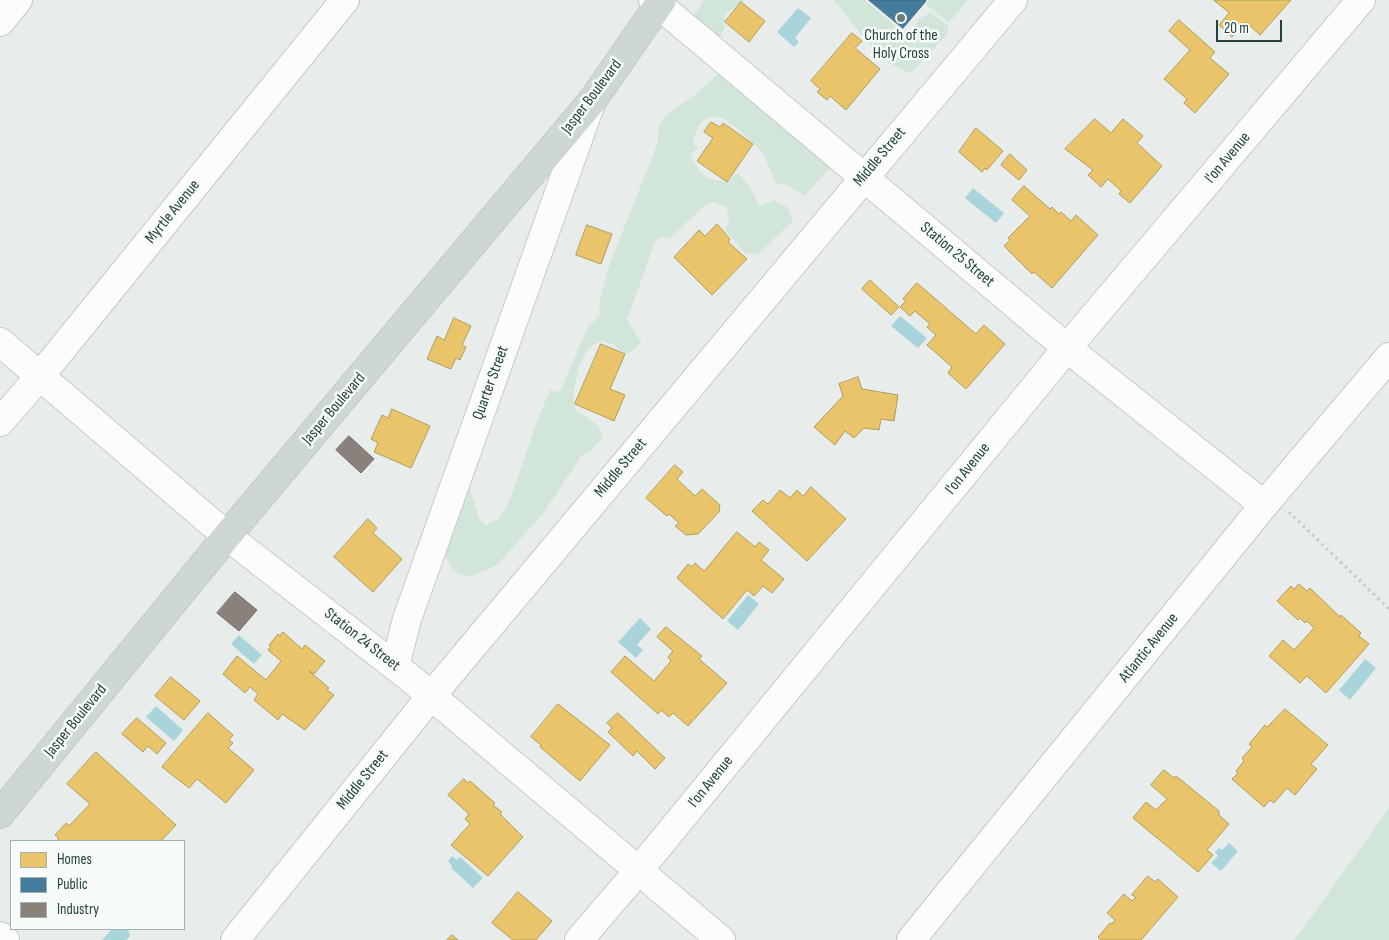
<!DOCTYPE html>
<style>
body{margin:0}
#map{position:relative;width:1389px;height:940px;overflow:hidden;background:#e8edeb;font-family:"Sofia Sans Condensed",sans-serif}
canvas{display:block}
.legend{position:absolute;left:10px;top:840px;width:175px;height:90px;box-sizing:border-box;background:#f7fbf9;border:1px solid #a3b1ad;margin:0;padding:6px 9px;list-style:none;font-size:15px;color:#24423a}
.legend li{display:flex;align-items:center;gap:10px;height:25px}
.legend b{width:25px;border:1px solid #a3b1ad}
.scale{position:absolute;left:1216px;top:20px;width:66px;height:22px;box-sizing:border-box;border:2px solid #24423a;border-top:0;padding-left:6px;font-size:15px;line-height:18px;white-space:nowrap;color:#24423a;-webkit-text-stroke:4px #f7fbf9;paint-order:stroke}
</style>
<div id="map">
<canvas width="1389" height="940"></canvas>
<ul class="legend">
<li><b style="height:14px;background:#e9c46a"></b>Homes</li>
<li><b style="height:14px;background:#457b9d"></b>Public</li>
<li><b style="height:14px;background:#8a817c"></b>Industry</li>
</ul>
<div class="scale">20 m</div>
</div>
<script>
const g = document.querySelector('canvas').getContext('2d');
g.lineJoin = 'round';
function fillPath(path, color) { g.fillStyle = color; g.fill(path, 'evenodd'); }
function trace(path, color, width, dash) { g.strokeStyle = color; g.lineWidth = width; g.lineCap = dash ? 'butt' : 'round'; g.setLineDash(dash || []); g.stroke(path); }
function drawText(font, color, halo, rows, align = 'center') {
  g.font = font + ' "Sofia Sans Condensed",sans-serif'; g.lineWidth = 5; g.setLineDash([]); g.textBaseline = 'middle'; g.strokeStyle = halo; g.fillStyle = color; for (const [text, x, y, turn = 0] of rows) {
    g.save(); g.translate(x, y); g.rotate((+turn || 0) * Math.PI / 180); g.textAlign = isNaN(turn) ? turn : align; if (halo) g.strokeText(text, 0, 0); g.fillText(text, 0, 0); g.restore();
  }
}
fillPath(new Path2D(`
 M704 0H745L725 14 724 30 716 41 697 30 694 15Z
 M834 0H865L902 32 911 30 919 19 931 12 948 26V33L911 73C882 67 852 22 834 0Z
 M927 0H968L949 23 926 4 928 2Z
 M720 72 830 161 829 169 804 196 787 185 776 183 763 153 743 133 723 118 712 116 700 123 693 140 697 148 690 155C702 175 703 179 727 182L738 173 750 187 760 206 774 200 788 208 793 221 757 255 745 253 725 230 729 223 727 208 714 202 702 208 669 239 662 237 655 242 627 320 641 342 632 351 625 354 613 344 602 341C599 342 594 344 591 346 578 359 571 393 575 410L598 425 603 437 591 451 582 455 542 515 497 565 470 577 457 573 451 567 442 549 460 490 469 486 479 519 486 525 499 519 510 500 538 418 550 390 560 392 587 328 600 315 599 303 610 263 657 145 659 125 667 114 695 95Z
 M1389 808V940H1292L1300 933Z`), '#d1e6d8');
fillPath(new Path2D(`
 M798 8 811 18 795 38 799 42 794 47 777 32Z
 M973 188 1004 213 996 223 965 198Z
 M900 316 927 338 918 348 891 326Z
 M748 595 759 604 738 630 727 621Z
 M640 618 651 629 637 645 643 650 636 658 618 642Z
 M239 635 262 655 254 664 231 644Z
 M1365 659 1376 668 1350 700 1339 690Z
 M156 706 183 730 174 741 146 717Z
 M1229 843 1238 851 1221 871 1211 863 1218 856 1215 852 1219 848 1222 850Z
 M452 856 457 860 460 857 483 878 473 888 451 868 452 866 448 861Z
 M112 929H128L130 936 126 940H102Z`), '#a9d4db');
const homes = new Path2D(`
 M1214 0H1291L1260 35 1246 22 1232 37 1219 25 1229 13Z
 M741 2 765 21 749 42 725 22Z
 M1179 20 1215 52 1210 58 1229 74 1195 113 1184 103 1187 99 1164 79 1190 50 1169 31Z
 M852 33 862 41 855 48 880 69 846 110 830 96 827 100 817 92 820 89 811 81Z
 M1095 119 1111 133 1123 119 1143 136 1137 143 1162 166 1130 203 1119 194 1121 191 1108 179 1101 187 1088 175 1093 170 1065 149Z
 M711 122 720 127 723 123 753 144 727 182 697 161 713 138 704 132Z
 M976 128 1003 151 987 170 985 168 982 172 959 152Z
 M1010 154 1027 170 1019 180 1001 165Z
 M1024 186 1050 209 1052 207 1059 214 1061 212 1071 221 1076 215 1098 235 1052 288 1034 272 1032 274 1004 246 1010 240 1008 238 1030 216 1012 200Z
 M717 224 730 239 728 242 747 259 712 295 674 257 699 230 705 236Z
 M587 225 612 234 601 264 576 255Z
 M870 280 899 307 891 315 862 289Z
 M917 283 976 334 984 325 1005 344 966 389 948 373 952 367 927 345 936 335 927 327 930 324 915 311 910 316 900 307 906 301 903 299Z
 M454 318 471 326 462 345 466 347 460 360 456 358 451 369 427 359 437 336 444 340Z
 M601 344 625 354 610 389 625 395 614 421 575 404Z
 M858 377 862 389 898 395 894 421 881 419 879 430 864 428 854 438 845 431 835 445 814 427 843 396 839 384Z
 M392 409 430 426 411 468 374 452 378 443 371 439 382 415 388 418Z
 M675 465 683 472 677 479 695 496 702 489 720 505 719 512 698 534 686 535 675 526 679 523 669 514 667 516 646 498Z
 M811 487 846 519 807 561 752 511 763 500 768 504 780 490 790 498 797 490 803 496Z
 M368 519 377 528 373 533 402 559 373 592 334 557Z
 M737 532 755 547 759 542 769 550 761 560 784 579 772 593 763 586 754 596 747 590 723 619 677 578 688 564 692 567 695 563 704 571Z
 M1299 584 1307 591 1310 588 1340 617 1341 615 1361 633 1359 636 1369 644 1326 693 1307 676 1300 683 1269 656 1283 640 1294 650 1314 628 1307 621 1305 623 1300 618 1298 620 1277 601 1291 586 1294 589Z
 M666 627 702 656 699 659 727 683 688 726 673 713 669 717 661 710 658 714 611 672 625 656 654 681 671 661 668 657 673 651 657 637Z
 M283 632 302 649 305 645 325 661 314 674 309 671 329 688 327 690 334 695 305 730 282 714 278 720 254 700 258 694 250 687 245 693 223 674 237 656 266 680 281 661 268 650 271 646 269 645 278 634 280 636Z
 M171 677 200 701 184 720 155 696Z
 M558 704 610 745 580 781 540 747 541 745 531 737Z
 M1285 709 1328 745 1311 764 1317 769 1295 795 1287 788 1274 803 1270 800 1264 807 1232 779 1238 773 1236 771 1244 761 1242 758 1252 747 1249 744 1265 725 1267 727Z
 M208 713 233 735 229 740 233 743 228 748 254 770 226 803 197 779 189 788 162 767Z
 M618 713 665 758 655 769 637 751 633 756 608 732 612 728 607 723Z
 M137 718 166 743 157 754 148 746 143 752 122 734Z
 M96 752 176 825 161 841H56L59 838 55 835 66 823 69 826 90 804 67 784Z
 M1164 770 1174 778 1176 776 1219 811V815L1229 824 1207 850 1213 855 1198 872 1133 818 1146 802 1156 810 1167 799 1151 785Z
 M464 779 468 783 470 781 495 803 493 805 502 812 500 814 523 837 488 876 451 845 470 824 465 819 469 814 448 795Z
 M1148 876 1155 882 1158 879 1178 897 1141 940H1101L1098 937 1110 923 1112 924 1115 920 1107 913 1124 894 1132 901 1136 897 1132 895Z
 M518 892 552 921 536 940H513L492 923Z
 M452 935 458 940H447Z`);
fillPath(homes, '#e9c46a');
trace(homes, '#ae9d5c', 1);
const public = new Path2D(`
 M869 0H925L926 1 903 28Z`);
fillPath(public, '#457b9d');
trace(public, '#3b6a7f', 1);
const industry = new Path2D(`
 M349 436 374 459 361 473 336 450Z
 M235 592 257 610 239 631 217 613Z`);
fillPath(industry, '#8a817c');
trace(industry, '#6b6e68', 1);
const minor = new Path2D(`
 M653 0 1067 348 1264 505
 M0 22 18 0
 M0 342 227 536 410 678 721 940
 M0 422 40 376 345 0
 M395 666 407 619 591 103
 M0 936 5 940
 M235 940 432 695 1013 0
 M579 940 639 870 1067 348 1361 0
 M911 940 1264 505 1389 357`);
const major = new Path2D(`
 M0 814 227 536 592 101 662 0`);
trace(minor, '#c5cac8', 30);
trace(major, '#c3ccc9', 30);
trace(new Path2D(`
 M1289 512 1389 609`), '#c3ccca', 3, [2.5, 4]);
trace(minor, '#fcfcfc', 28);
trace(major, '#cfd7d5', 28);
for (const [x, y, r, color] of [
 [901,18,5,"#697e78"]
]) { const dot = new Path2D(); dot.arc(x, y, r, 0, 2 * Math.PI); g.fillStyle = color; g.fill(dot); trace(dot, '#f7fbf9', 2); }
drawText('16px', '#24423a', '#f7fbf9', [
 ["Church of the",901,36],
 ["Holy Cross",901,54]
]);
drawText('16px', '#24423a', '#f7fbf9', [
 ["Jasper Boulevard",592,97,-53],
 ["Middle Street",880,157,-50],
 ["I'on Avenue",1228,158,-50],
 ["Myrtle Avenue",173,212,-51],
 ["Station 25 Street",957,255,40],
 ["Quarter Street",491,383,-70],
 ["Jasper Boulevard",334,409,-50],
 ["Middle Street",621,468,-50],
 ["I'on Avenue",968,469,-51],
 ["Station 24 Street",362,640,38],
 ["Atlantic Avenue",1149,648,-51],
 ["Jasper Boulevard",76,721,-51],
 ["Middle Street",363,780,-51],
 ["I'on Avenue",711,782,-51]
]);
</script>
